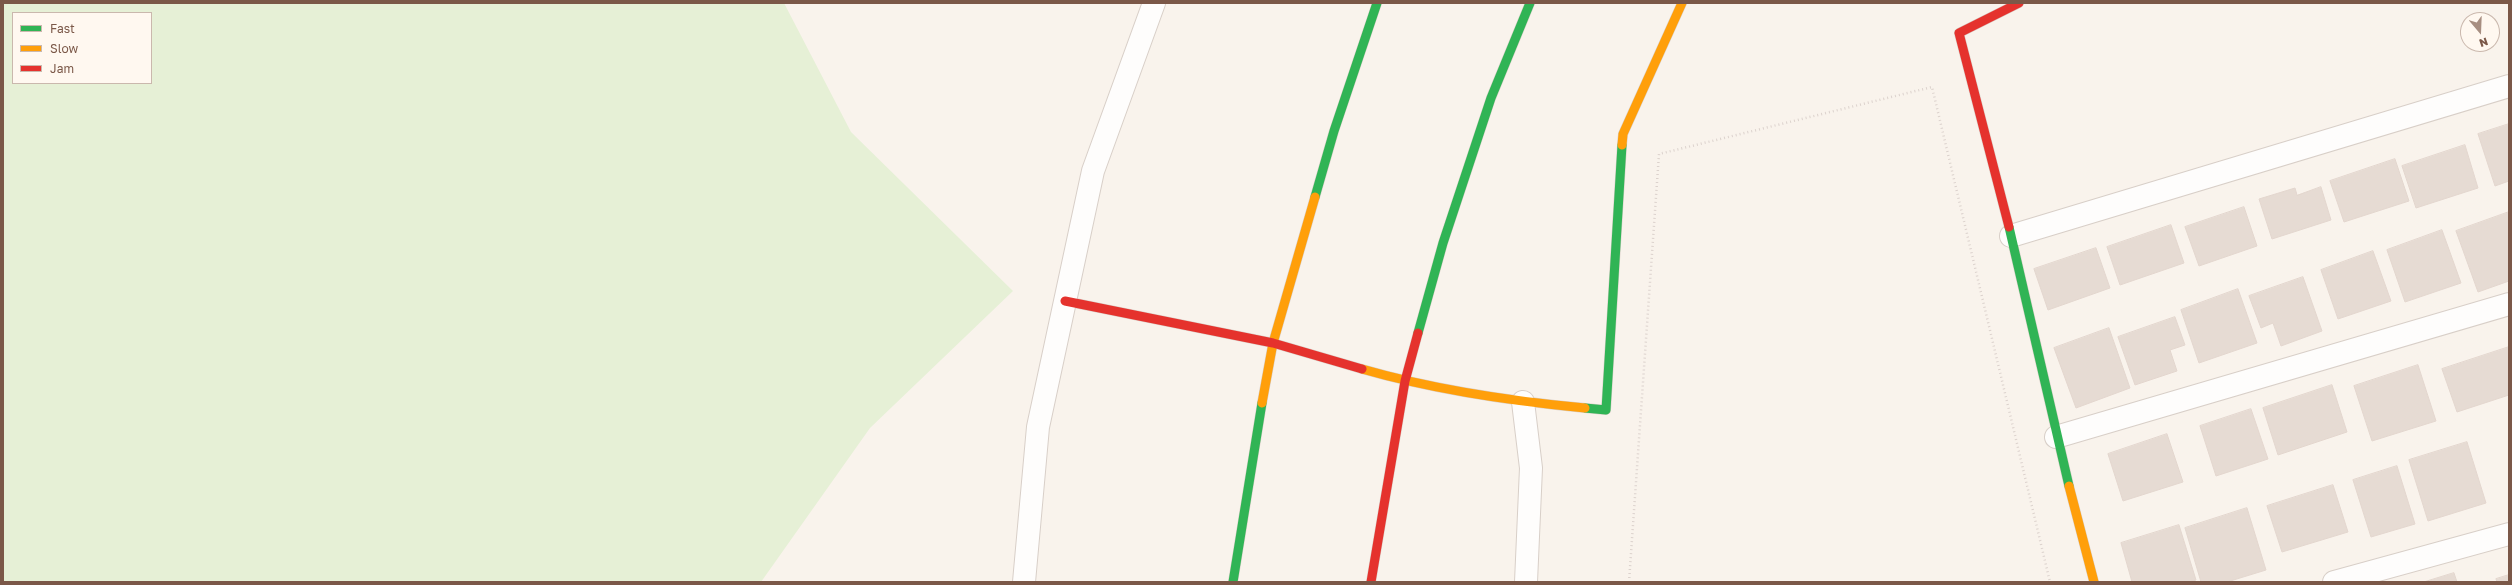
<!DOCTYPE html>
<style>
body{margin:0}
#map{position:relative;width:2512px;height:585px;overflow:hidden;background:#f9f3ec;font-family:"Golos Text",sans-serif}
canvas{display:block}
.frame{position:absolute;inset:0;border:4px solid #7b5848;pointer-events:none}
.legend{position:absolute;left:12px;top:12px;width:140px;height:72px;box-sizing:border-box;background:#fff8f0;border:1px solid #cab8ad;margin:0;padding:5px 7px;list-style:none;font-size:12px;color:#7b5848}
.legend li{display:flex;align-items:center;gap:8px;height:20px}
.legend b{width:20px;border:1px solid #cab8ad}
.north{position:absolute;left:2460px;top:12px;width:40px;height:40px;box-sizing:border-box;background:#fff8f0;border:1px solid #cab8ad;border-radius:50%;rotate:161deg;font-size:11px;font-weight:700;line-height:16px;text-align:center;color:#7b5848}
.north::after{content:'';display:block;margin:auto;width:14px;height:18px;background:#a78e81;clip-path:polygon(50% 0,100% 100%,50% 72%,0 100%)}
</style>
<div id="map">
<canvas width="2512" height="585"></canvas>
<div class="frame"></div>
<ul class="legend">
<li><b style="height:5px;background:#30b455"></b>Fast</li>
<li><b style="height:5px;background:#ff9f0a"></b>Slow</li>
<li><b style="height:5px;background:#e5322d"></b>Jam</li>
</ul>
<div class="north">N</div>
</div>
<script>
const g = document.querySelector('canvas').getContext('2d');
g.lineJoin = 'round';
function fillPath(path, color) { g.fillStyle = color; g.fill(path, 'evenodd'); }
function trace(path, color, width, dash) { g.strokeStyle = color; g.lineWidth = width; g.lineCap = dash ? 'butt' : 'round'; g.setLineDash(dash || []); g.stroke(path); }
fillPath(new Path2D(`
 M3 3H784L851 132 1013 291 870 428 761 582H3ZM13 13H151V83H13Z`), '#e6f0d6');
const building = new Path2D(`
 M2509 124V181L2495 186 2478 134Z
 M2465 145 2478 188 2416 208 2402 166Z
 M2395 159 2409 201 2344 222 2330 181Z
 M2321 187 2331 220 2272 239 2259 199 2295 188 2297 195Z
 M2244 207 2257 246 2199 266 2185 227Z
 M2509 212V281L2478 292 2456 231Z
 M2171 225 2184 263 2120 285 2107 247Z
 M2442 230 2461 283 2405 302 2387 250Z
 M2096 248 2110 288 2048 310 2034 269Z
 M2373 251 2391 301 2338 319 2321 270Z
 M2303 277 2322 331 2281 346 2273 323 2261 328 2249 296Z
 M2238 289 2257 343 2199 363 2181 310Z
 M2175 317 2185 345 2170 350 2177 371 2135 385 2118 337Z
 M2109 328 2130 388 2076 408 2054 348Z
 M2509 347V395L2457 412 2442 369Z
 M2418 365 2436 421 2372 441 2354 386Z
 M2332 385 2347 432 2278 455 2263 408Z
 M2251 409 2268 459 2216 476 2200 426Z
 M2167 434 2183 482 2123 501 2108 454Z
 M2467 442 2486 503 2428 521 2409 460Z
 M2397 466 2415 524 2371 537 2353 480Z
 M2333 485 2348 532 2282 552 2267 506Z
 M2247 508 2266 570 2227 582H2201L2185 528Z
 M2179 525 2196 580 2189 582H2132L2121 543Z
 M2454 573 2457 582H2424Z
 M2509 575V582H2497L2496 579Z`);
fillPath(building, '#e6dbd3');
trace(building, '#e3d6ce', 1);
const street = new Path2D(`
 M2011 236 2509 86
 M1523 402 1531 468 1526 582
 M2056 437 2509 304
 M1024 582 1038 427 1093 171 1154 3
 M2334 582 2509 534`);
const fast = new Path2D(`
 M1315 197 1334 131 1377 3
 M2009 227 2069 486
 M1418 333 1443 243 1491 98 1530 3
 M1585 408 1606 410 1622 145
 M1233 582 1262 403`);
const slow = new Path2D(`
 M1622 145 1623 134 1682 3
 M1362 369C1435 390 1510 401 1585 408
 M1262 403 1273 343 1315 197
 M2069 486 2094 582`);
const jam = new Path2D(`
 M2009 227 1959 33 2019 3
 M1065 301 1273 343 1362 369
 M1371 582 1405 381 1418 333`);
trace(street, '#d8cfc8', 24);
trace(fast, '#d9cfc8', 10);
trace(slow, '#d9cfc8', 10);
trace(jam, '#d9cfc8', 10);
trace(new Path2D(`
 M1629 582 1659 154 1932 87 2050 582`), '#dcd2cd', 2.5, [1, 3]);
trace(street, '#fefdfc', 22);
trace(fast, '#30b455', 9);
trace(slow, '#ff9f0a', 9);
trace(jam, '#e5322d', 9);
</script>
